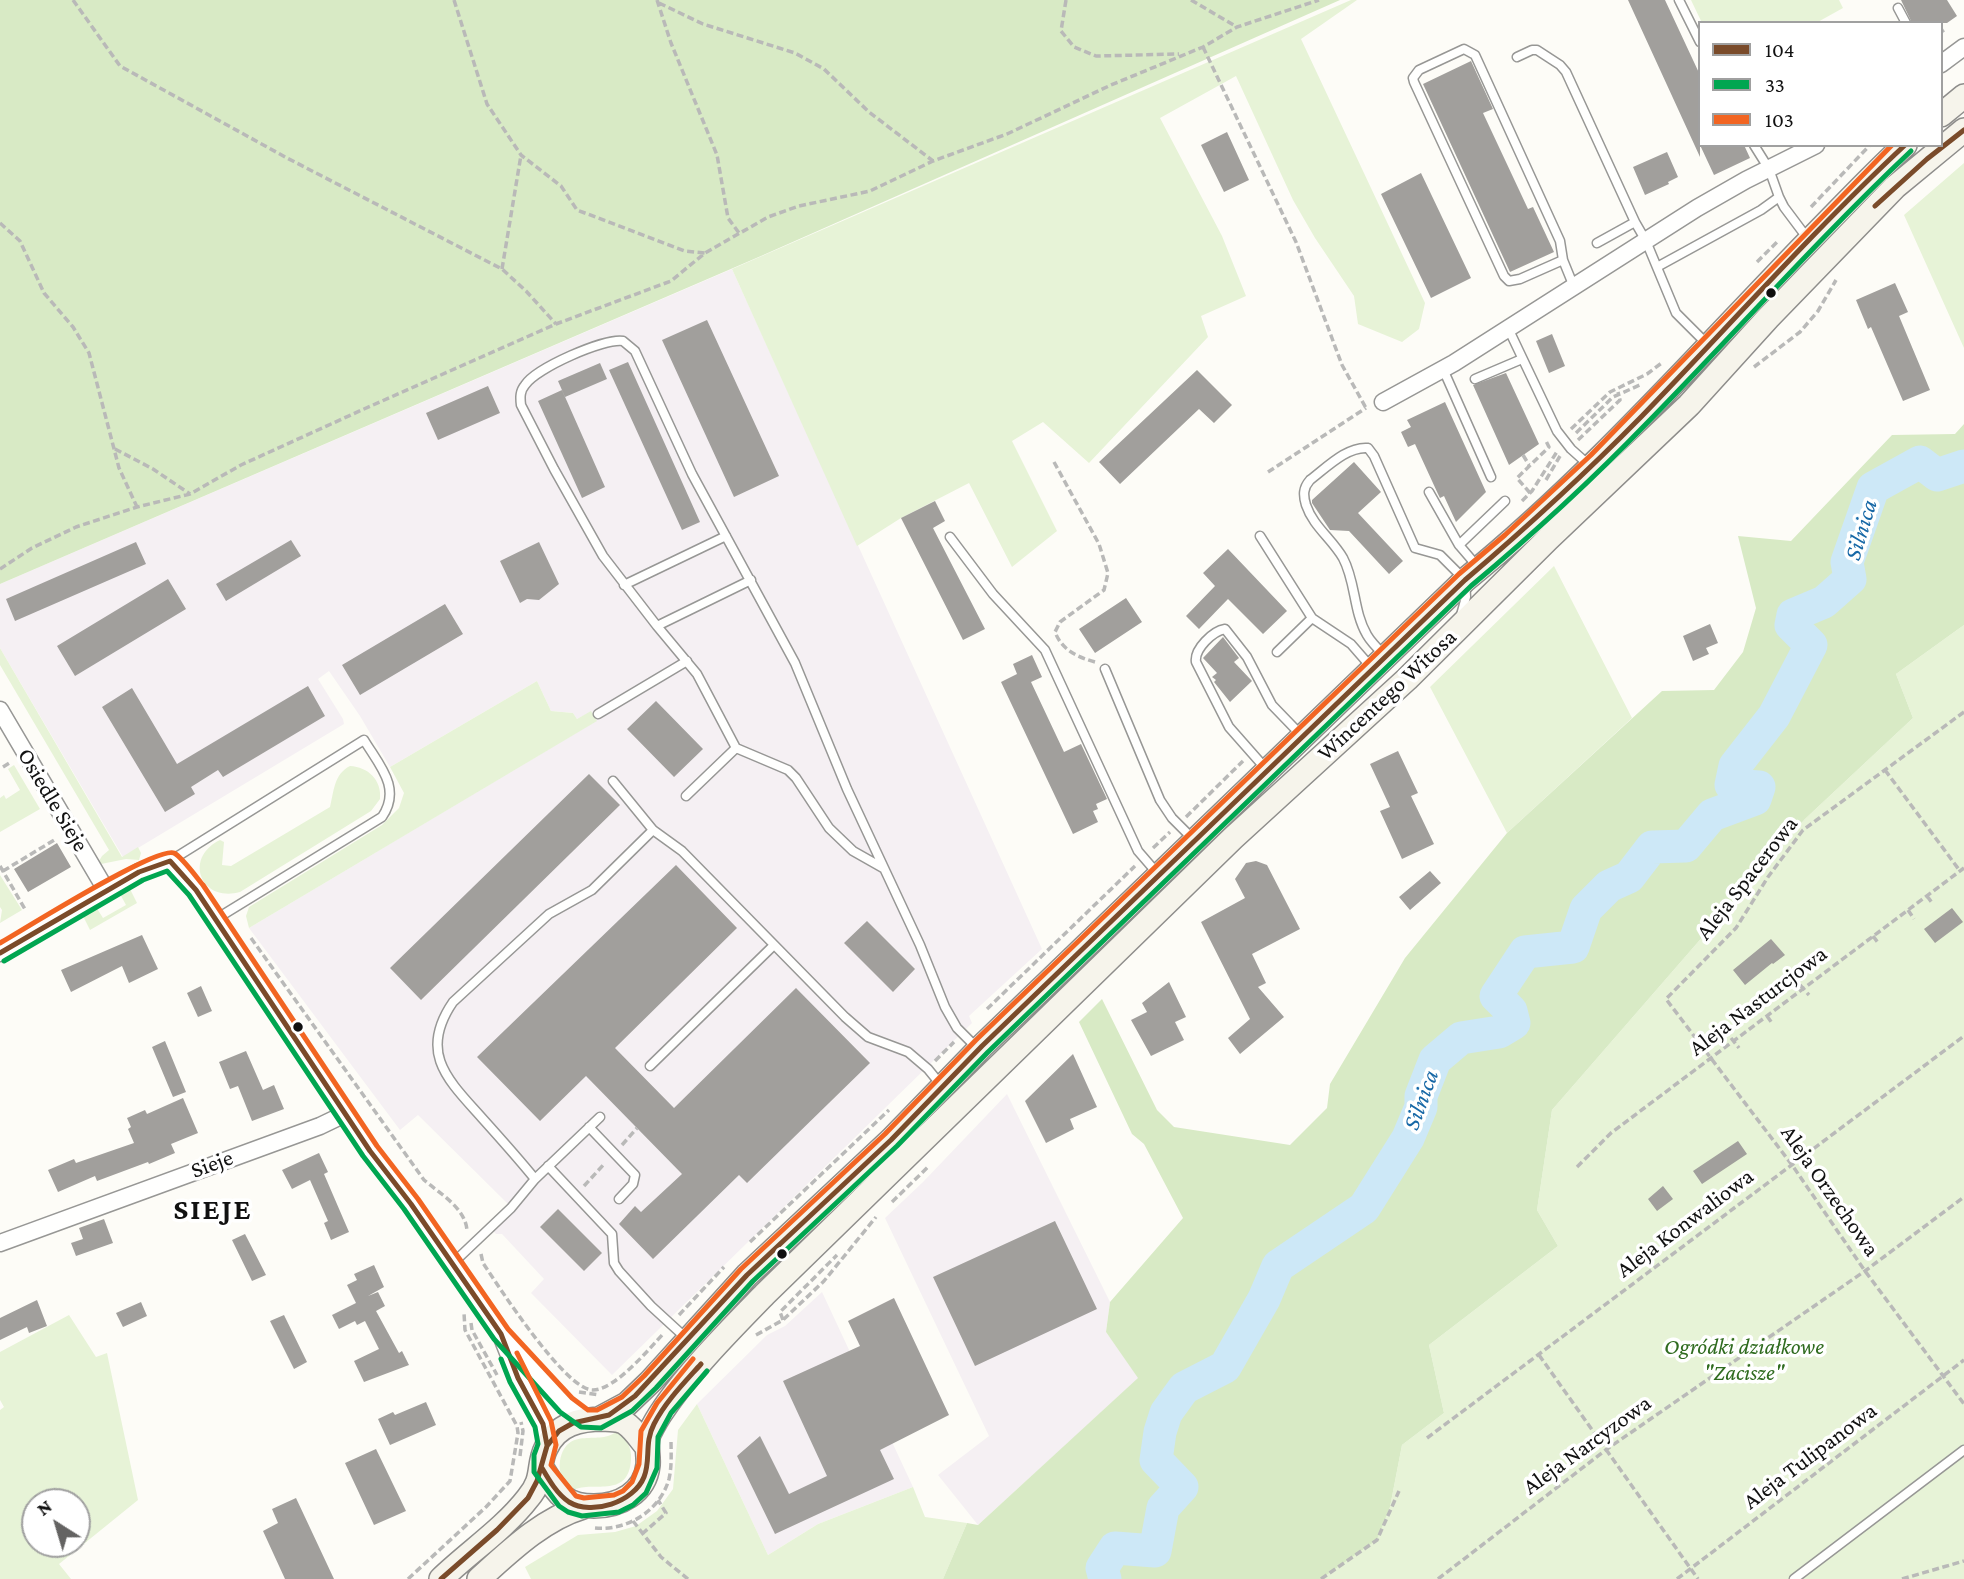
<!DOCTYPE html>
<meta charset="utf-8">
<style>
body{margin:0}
#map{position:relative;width:1964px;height:1579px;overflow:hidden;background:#fdfcf7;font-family:"Crimson Pro",serif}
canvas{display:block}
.legend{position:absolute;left:1698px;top:21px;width:245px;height:126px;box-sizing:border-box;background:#fff;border:2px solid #a0a0a0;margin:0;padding:9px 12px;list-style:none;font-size:21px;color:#111}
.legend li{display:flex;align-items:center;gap:14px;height:35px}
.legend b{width:35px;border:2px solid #a0a0a0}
.north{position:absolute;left:21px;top:1488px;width:70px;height:70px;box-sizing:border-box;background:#fff;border:2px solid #a0a0a0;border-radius:50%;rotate:323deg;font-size:19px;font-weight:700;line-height:28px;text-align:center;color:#111}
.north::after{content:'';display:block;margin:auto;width:24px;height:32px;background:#646362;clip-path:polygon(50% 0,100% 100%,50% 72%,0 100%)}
</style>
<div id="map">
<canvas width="1964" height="1579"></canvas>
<ul class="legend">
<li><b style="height:9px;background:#7a4b2a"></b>104</li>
<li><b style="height:9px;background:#00a651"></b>33</li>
<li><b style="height:9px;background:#f26522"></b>103</li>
</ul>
<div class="north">N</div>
</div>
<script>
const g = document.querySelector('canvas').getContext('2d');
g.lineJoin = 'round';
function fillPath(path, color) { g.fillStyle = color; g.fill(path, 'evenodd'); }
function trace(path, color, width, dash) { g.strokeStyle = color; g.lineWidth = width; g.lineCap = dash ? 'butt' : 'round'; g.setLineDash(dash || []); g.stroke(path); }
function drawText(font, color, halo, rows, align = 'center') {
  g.font = font + ' "Crimson Pro",serif'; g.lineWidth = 7; g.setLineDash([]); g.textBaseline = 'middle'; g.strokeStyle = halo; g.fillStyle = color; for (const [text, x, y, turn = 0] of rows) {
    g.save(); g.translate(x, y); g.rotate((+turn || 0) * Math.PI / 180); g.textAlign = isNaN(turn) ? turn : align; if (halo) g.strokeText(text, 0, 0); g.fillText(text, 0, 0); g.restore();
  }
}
fillPath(new Path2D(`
 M732 269 1042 949 969 1016 972 1023 612 1375 531 1293 544 1279 502 1234H496L487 1224 508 1204 418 1115 400 1130 249 928 596 721 591 712 577 719 573 713 551 711 537 681 390 767 360 716 329 671 318 679 343 719 344 724 123 857 0 648V584Z
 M1007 1094 1110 1302 1106 1332 1139 1378 978 1525 938 1475 989 1436 885 1218 923 1182Z
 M822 1292 913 1487 818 1524 768 1555 697 1404 767 1335 785 1326Z`), '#f5f0f3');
fillPath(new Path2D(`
 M1351 0H1357L1301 39 1425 303 1419 329 1402 342 1358 324 1354 296 1315 238 1293 200 1236 76 1160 118 1222 236 1246 296 1201 316 1208 337 1089 463 1043 422 1012 441 1057 531 1012 567 969 483 901 518 857 546 732 269Z
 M1691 0H1839L1843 8 1816 23H1702Z
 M1964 163V348L1904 215Z
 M1554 566 1632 718 1507 833 1430 687Z
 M1964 625V1579H1321L1377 1540 1390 1507 1402 1445 1444 1413 1429 1345 1558 1246 1537 1210 1552 1110 1805 819 1913 718 1896 674Z
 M0 648 122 857 138 847 141 853 139 860 126 859 101 864 99 861 102 856 109 850 0 665Z
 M537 681 551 711 573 713 577 719 591 711 597 721 249 928 246 916 249 907 382 825 399 808 404 793 390 767Z
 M14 765 40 809 0 832V798L4 795 6 799 20 790 8 769Z
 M350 766C368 767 382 780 380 799L371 811 240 892C201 903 183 858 220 840L224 842 222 865 231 866 330 807C334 791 334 774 350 766Z
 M0 875 22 910 0 923 2 910 0 907Z
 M129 887 137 903 90 930 82 914 96 907 103 918 126 905 120 894Z
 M69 1315 96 1357 107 1353 138 1500 59 1564 71 1579H0V1410L4 1407 0 1400V1352ZM35 1502H77V1544H35Z
 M697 1404 768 1555 818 1524 913 1487 925 1517 967 1523 943 1579H531L525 1567 578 1535 615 1532 636 1526 657 1511 673 1489 678 1430Z
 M617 1431C626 1438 632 1447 631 1459 629 1501 590 1479 572 1491 564 1483 558 1473 560 1461 567 1424 600 1447 617 1431Z`), '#e7f3d7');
fillPath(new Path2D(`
 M0 0H1340L761 256 0 584Z
 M1964 424V625L1896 674 1913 718 1805 819 1552 1110 1537 1210 1558 1246 1429 1345 1444 1413 1402 1445 1390 1507 1377 1540 1321 1579H943L967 1523 978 1525 1138 1378 1106 1332 1110 1302 1183 1218 1144 1144 1132 1134 1079 1022 1102 999 1157 1110 1174 1127 1290 1145 1327 1108 1330 1084 1405 958 1507 833 1662 691 1714 690 1743 652 1756 608 1738 536 1791 541 1892 435 1955 434Z`), '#d8eac5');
trace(new Path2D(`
 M1105 1579 1102 1568 1115 1548 1155 1551 1163 1508 1182 1487 1156 1460 1160 1432 1166 1413 1184 1388 1225 1367 1264 1299 1278 1266 1364 1208 1408 1138 1421 1107V1096L1435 1060 1461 1038 1499 1032 1514 1023 1511 1011 1496 996 1525 952 1573 947 1586 909 1609 886 1629 877 1652 847 1686 846 1712 815 1755 799 1759 787 1731 785 1735 766 1774 716 1811 645 1791 625 1793 615 1824 602 1850 579 1847 562 1873 488 1920 462 1937 475 1964 466`), '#cde8f7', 33);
fillPath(new Path2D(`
 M1628 0H1665L1700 75V157Z
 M1901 0H1947L1957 16 1947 23H1912Z
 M1471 61 1493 109 1483 113 1528 209 1533 207 1554 252 1510 272 1423 84Z
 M1227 132 1249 180 1224 192 1201 145Z
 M1700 145H1744L1750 158 1714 175Z
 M1667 152 1678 177 1668 182 1669 184 1645 195 1633 167Z
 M1421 173 1471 278 1431 298 1381 194Z
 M1895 283 1908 312 1899 316 1930 390 1903 401 1871 327 1868 329 1856 300Z
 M707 320 779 476 734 497 662 340Z
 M1552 334 1565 366 1549 373 1536 341Z
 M628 362 700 522 682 530 609 370Z
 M600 363 607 379 565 397 558 381Z
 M1197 370 1232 405 1214 423 1199 409 1120 484 1099 462Z
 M1506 373 1539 444 1509 465 1473 385Z
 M488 386 500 413 438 440 426 413Z
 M562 390 605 487 582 498 538 401Z
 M1445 402 1486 492 1456 522 1444 496 1440 498 1438 494 1415 444 1408 447 1401 432 1411 427 1407 420Z
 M1354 462 1381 492 1358 513 1403 561 1389 574 1349 531 1330 530 1312 503V500Z
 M935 501 945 521 933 528 985 629 963 640 901 518Z
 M291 540 301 556 226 601 216 584Z
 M136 542 146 564 15 621 6 599Z
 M539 542 559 584 539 600 527 599 520 603 500 561Z
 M1228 549 1287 611 1263 634 1228 599 1199 629 1186 616 1215 586 1203 573Z
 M168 579 186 609 75 676 57 646Z
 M1126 598 1142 622 1095 653 1079 629Z
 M445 604 463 634 360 695 342 665Z
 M1710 624 1718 643 1706 648 1709 654 1693 661 1683 636Z
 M1223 637 1239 658 1234 662 1252 681 1230 702 1214 682 1216 680 1212 677 1217 673 1203 658Z
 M1032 655 1042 677 1031 682 1064 752 1081 744 1107 799 1096 804 1098 809 1093 811 1098 822 1073 834 1001 682 1017 674 1013 664Z
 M308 686 325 716 223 777 218 770 191 787 195 794 165 812 102 707 132 688 177 764Z
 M656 701 703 749 674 777 627 729Z
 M1398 751 1418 793 1411 796 1434 844 1402 859 1380 811 1390 807 1370 764Z
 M589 774 620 805 421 1000 390 968Z
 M57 843 71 867 28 892 14 869Z
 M1256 861 1267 865 1300 929 1252 954 1266 983 1258 987 1284 1017 1240 1054 1228 1038 1250 1019 1201 922 1245 898 1235 879 1246 863Z
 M676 865 737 928 615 1048 674 1108 796 988 870 1063 747 1183 739 1175 653 1259 619 1224 635 1206 641 1212 682 1174 586 1076 540 1121 477 1057Z
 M1430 871 1441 883 1410 910 1399 897Z
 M1952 908 1963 922 1935 943 1924 929Z
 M867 921 915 969 893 992 844 943Z
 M142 935 158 969 129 983 122 966 71 992 61 970Z
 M1771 939 1785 955 1773 964 1772 963 1745 985 1733 970Z
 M1169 982 1186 1017 1175 1022 1184 1040 1151 1056 1131 1020 1147 1012 1142 1003Z
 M201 986 212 1011 198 1017 187 993Z
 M165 1041 186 1092 173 1097 152 1047Z
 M246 1051 263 1090 274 1085 284 1109 252 1121 238 1086 230 1089 219 1062Z
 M1073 1054 1097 1107 1070 1119 1074 1129 1046 1143 1025 1101Z
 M183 1098 198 1133 171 1144 175 1153 149 1164 148 1162 97 1181 95 1176 58 1192 48 1170 74 1159 76 1163 134 1143 128 1129 131 1127 127 1118 145 1110 147 1114Z
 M1738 1141 1747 1154 1702 1184 1693 1171Z
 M319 1153 328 1172 324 1174 349 1232 331 1240 324 1223 328 1221 310 1180 292 1189 282 1170Z
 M1663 1186 1673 1199 1657 1211 1648 1199Z
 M558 1209 602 1253 584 1271 540 1227Z
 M104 1219 113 1243 76 1256 71 1243 83 1239 79 1228Z
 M1055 1221 1097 1309 975 1366 933 1277Z
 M245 1234 266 1275 252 1281 232 1240Z
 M374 1265 384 1287 368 1296 378 1292 385 1306 376 1311 399 1353 402 1351 409 1365 364 1382 354 1361 379 1349 365 1321 357 1325 355 1321 339 1329 332 1315 356 1303 347 1285 357 1280 354 1274Z
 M894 1298 949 1415 880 1450 894 1479 775 1534 737 1456 760 1436 789 1494 827 1476 783 1381 860 1346 848 1321Z
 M37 1300 47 1326 29 1333 27 1327 0 1340V1318Z
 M141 1302 147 1316 123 1327 116 1313Z
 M284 1315 307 1362 294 1369 270 1321Z
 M426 1402 436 1425 390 1445 378 1419 393 1412 395 1415Z
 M376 1449 406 1511 374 1525 345 1463Z
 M296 1498 334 1579H285L263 1531 278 1523 272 1509Z`), '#a19f9c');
const lane = new Path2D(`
 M1679 0 1700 42
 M1898 8 1906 23
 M1517 57 1532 50H1537L1560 65 1566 72 1635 222
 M1779 197 1784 207 1808 239
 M1597 243 1635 222 1646 241 1676 313 1707 344
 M1563 260 1560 241 1475 55 1464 49 1419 70 1413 78 1414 82 1504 276 1509 281 1520 279 1563 260 1574 287
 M1657 267 1761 210 1779 197 1769 169 1754 145
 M1508 328 1557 431 1571 449 1590 466
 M1443 369 1491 477
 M1475 379 1522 359
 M1429 492 1459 545
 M1260 536 1312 618 1351 644 1371 667
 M950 537 993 594 1045 650 1138 851 1157 873
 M1477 566 1459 545 1505 501
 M751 580 657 626 603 556 554 469 521 405C520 397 520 391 525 385 536 368 604 338 623 341L635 351 692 474 795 663 847 789 920 945 945 1007 957 1028 978 1049
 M624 585 726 536
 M657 626 697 674 736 748 686 796
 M1277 652 1312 618
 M1384 655C1378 649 1371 642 1367 635 1353 611 1356 582 1343 558 1332 539 1313 526 1306 505 1303 495 1303 488 1310 480 1326 468 1347 446 1368 448L1374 456 1415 548 1440 555 1465 580 1466 597 1461 615
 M1105 669 1160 800 1172 818 1193 839
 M598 714 687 661
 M736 748 788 770 796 778 829 828 853 851 883 868
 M1266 769 1229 727 1196 662C1194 649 1213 631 1225 629L1247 657 1272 705 1301 735
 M653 830 682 851 845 1017 868 1037 908 1052 928 1069 941 1085
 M170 861 364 740C379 765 402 788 382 817L216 919
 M650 1066 774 945
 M589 1127 635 1175 633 1184 619 1199
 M548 1166 612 1234 614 1263 619 1271 651 1306 687 1339
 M535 1179C518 1158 500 1138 482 1118 448 1080 418 1053 453 1002L549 914 592 890 653 830 613 781
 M453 1263 511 1208 535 1179 600 1117
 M1794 1579 1964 1450`);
const street = new Path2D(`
 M1941 64 1964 47
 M1383 402 1454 363 1697 208 1746 180 1816 145
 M0 710 106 890
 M0 953 139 872 170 861 196 890 370 1151 411 1204 501 1334 566 1405 585 1419
 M0 1243 320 1126 345 1114
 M503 1340 518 1378 543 1424 547 1445`);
const secondary = new Path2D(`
 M1941 115 1964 96
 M599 1419 627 1404 650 1382 747 1275 891 1140 982 1046 1465 580C1588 480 1693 361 1803 247 1837 213 1869 178 1905 145
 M542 1468C558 1493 563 1506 594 1506 619 1506 645 1493 648 1465 649 1455 645 1444 649 1434 653 1426 658 1417 663 1410 689 1371 732 1328 765 1294L1233 838 1407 679 1548 539 1689 405 1768 318 1895 187 1964 130
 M441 1579C469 1552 504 1529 528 1498 545 1478 537 1466 546 1448 557 1424 580 1419 604 1419 612 1420 619 1419 625 1423 634 1429 640 1439 647 1447
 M479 1579C510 1551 543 1519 583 1507`);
trace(lane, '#979795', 11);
trace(street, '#979795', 19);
trace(secondary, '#8e8d8b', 26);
trace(new Path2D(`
 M73 0 120 66 287 158 502 269 526 291 556 324
 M454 0 487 104 521 155 561 186 577 210 685 251 705 253
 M657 0 671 43 717 155 728 218 739 233
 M1066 0 1061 31 1074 47 1096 56 1179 54
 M1191 0 1237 27
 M659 3 703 24 795 53 824 69 869 112 933 161
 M1941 32 1944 30
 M1203 47 1296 242 1342 365 1366 408
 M1811 207 1870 145
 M0 223 20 241 44 293 73 327 89 353 119 468 137 507
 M1757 262 1779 240
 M502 269 521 155
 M1754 367 1800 332 1818 311 1836 280
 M1571 429 1610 392 1647 374 1663 362
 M1576 433 1613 397 1642 384
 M1578 440 1620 400 1618 392
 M115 449 153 469 190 494
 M1523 455 1529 465
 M1054 462 1099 544 1108 573 1104 590 1060 622 1055 632C1062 650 1077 657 1095 662
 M1268 472 1366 408
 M1546 480 1560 456
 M1530 493 1517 478 1549 447 1545 439
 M1522 501 1532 491 1558 450
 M0 569 32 548 76 527 137 507 190 494 241 465 364 409 556 324 671 281 705 253 768 217 799 206 870 191 933 161 1007 134 1111 85 1203 47 1237 27 1319 0
 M1964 712 1803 830 1768 877 1736 928 1666 999 1792 1165 1865 1271 1964 1404
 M3 767 11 762
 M1885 770 1960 871
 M1186 817 1243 761
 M1153 848 1170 832
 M0 866 26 911
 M3 871 56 839
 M1927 896 1933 904
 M1908 910 1914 919
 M1873 936 1879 944
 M251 938 424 1180C439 1193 466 1208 467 1231
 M1800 985 1809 995
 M987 1009 1135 866
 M1767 1016 1772 1023
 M1731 1038 1739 1048
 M935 1061 954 1042
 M622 1145 637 1128
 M1577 1167 1611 1133 1964 868
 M584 1186 605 1163
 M892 1202 929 1166
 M750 1242 889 1110
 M481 1254 483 1263C499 1287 566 1391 593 1390 615 1390 649 1349 663 1334
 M679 1315 724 1267
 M783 1320 780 1312 837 1255
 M471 1323 472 1330 497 1375
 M756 1335 783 1320 824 1281 876 1217
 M1539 1355 1698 1579
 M579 1392 599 1395
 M1427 1438 1964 1036
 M520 1456 523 1431 521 1422
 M633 1521 661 1557 688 1579
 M595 1528C627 1531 660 1511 669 1479 672 1466 671 1453 671 1440
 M642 1534 666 1513 658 1500
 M408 1579 486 1507 510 1481 518 1433 517 1426 465 1330 464 1313
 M1321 1579 1377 1540 1399 1491
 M1438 1579 1607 1449 1865 1271 1964 1197
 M1677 1579 1964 1360
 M1902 1579 1964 1561`), '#b9b9b8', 3.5, [7, 3.5]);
trace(lane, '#fffffe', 8);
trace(street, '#fffffe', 16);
trace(secondary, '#f6f4eb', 23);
trace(new Path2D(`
 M1875 206 1927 159 1964 130
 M0 953 139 872 170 861 196 890 370 1151 411 1204 501 1334 518 1378 543 1424 547 1445
 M542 1468C549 1480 557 1494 569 1502 592 1516 634 1502 644 1477 651 1460 644 1443 654 1424 666 1401 684 1383 701 1364
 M441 1579 497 1530 528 1498 537 1481 547 1446 559 1431 573 1423 609 1415 635 1396 747 1275 891 1140 982 1046 1465 580C1526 528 1585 474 1641 417 1729 326 1813 231 1905 145`), '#7a4b2a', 5);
trace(new Path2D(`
 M4 961 143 880 167 871 189 895 363 1156 404 1209 494 1339 560 1412 581 1427 601 1428 632 1411 656 1388 753 1281 897 1146 988 1052 1471 586C1532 535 1591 481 1647 423 1735 333 1819 238 1911 151
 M501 1359 510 1382 535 1427 538 1444 534 1455V1472L559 1506 568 1512 582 1516 619 1512 633 1505 646 1493 657 1468 658 1437 671 1413 707 1371`), '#00a651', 5);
trace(new Path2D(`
 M0 943C23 930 156 846 174 853 182 857 197 878 203 885L377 1146 418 1199 508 1329 572 1398 588 1410H597L622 1397 644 1376 741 1269 885 1134 976 1040 1459 574 1505 535 1591 455 1892 145
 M517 1353 551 1421 556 1445 551 1465 576 1496 584 1498 614 1495 623 1491 632 1482 639 1464 641 1431 657 1403 693 1359`), '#f26522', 5);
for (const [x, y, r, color] of [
 [1771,293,6,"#111"],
 [298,1027,6,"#111"],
 [782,1254,6,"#111"]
]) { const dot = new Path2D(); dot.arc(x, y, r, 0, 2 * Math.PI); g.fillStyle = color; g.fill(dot); trace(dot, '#fff', 2.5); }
drawText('23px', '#111', '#fff', [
 ["Wincentego Witosa",1387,695,-43],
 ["Osiedle Sieje",53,800,59],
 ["Aleja Spacerowa",1747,878,-52],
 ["Aleja Nasturcjowa",1758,1001,-37],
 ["Sieje",212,1164,-20],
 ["Aleja Orzechowa",1830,1191,55],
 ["Aleja Konwaliowa",1685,1223,-37],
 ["Aleja Narcyzowa",1587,1445,-36],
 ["Aleja Tulipanowa",1810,1456,-37]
]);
drawText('italic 23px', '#2f6b1f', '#fff', [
 ["Ogródki działkowe",1744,1347],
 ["\"Zacisze\"",1744,1373]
]);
drawText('italic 24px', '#1768a6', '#fff', [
 ["Silnica",1861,530,-73],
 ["Silnica",1421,1100,-70]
]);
g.letterSpacing = '2px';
drawText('bold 30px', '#111', '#fff', [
 ["SIEJE",213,1210]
]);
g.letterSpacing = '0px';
</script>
